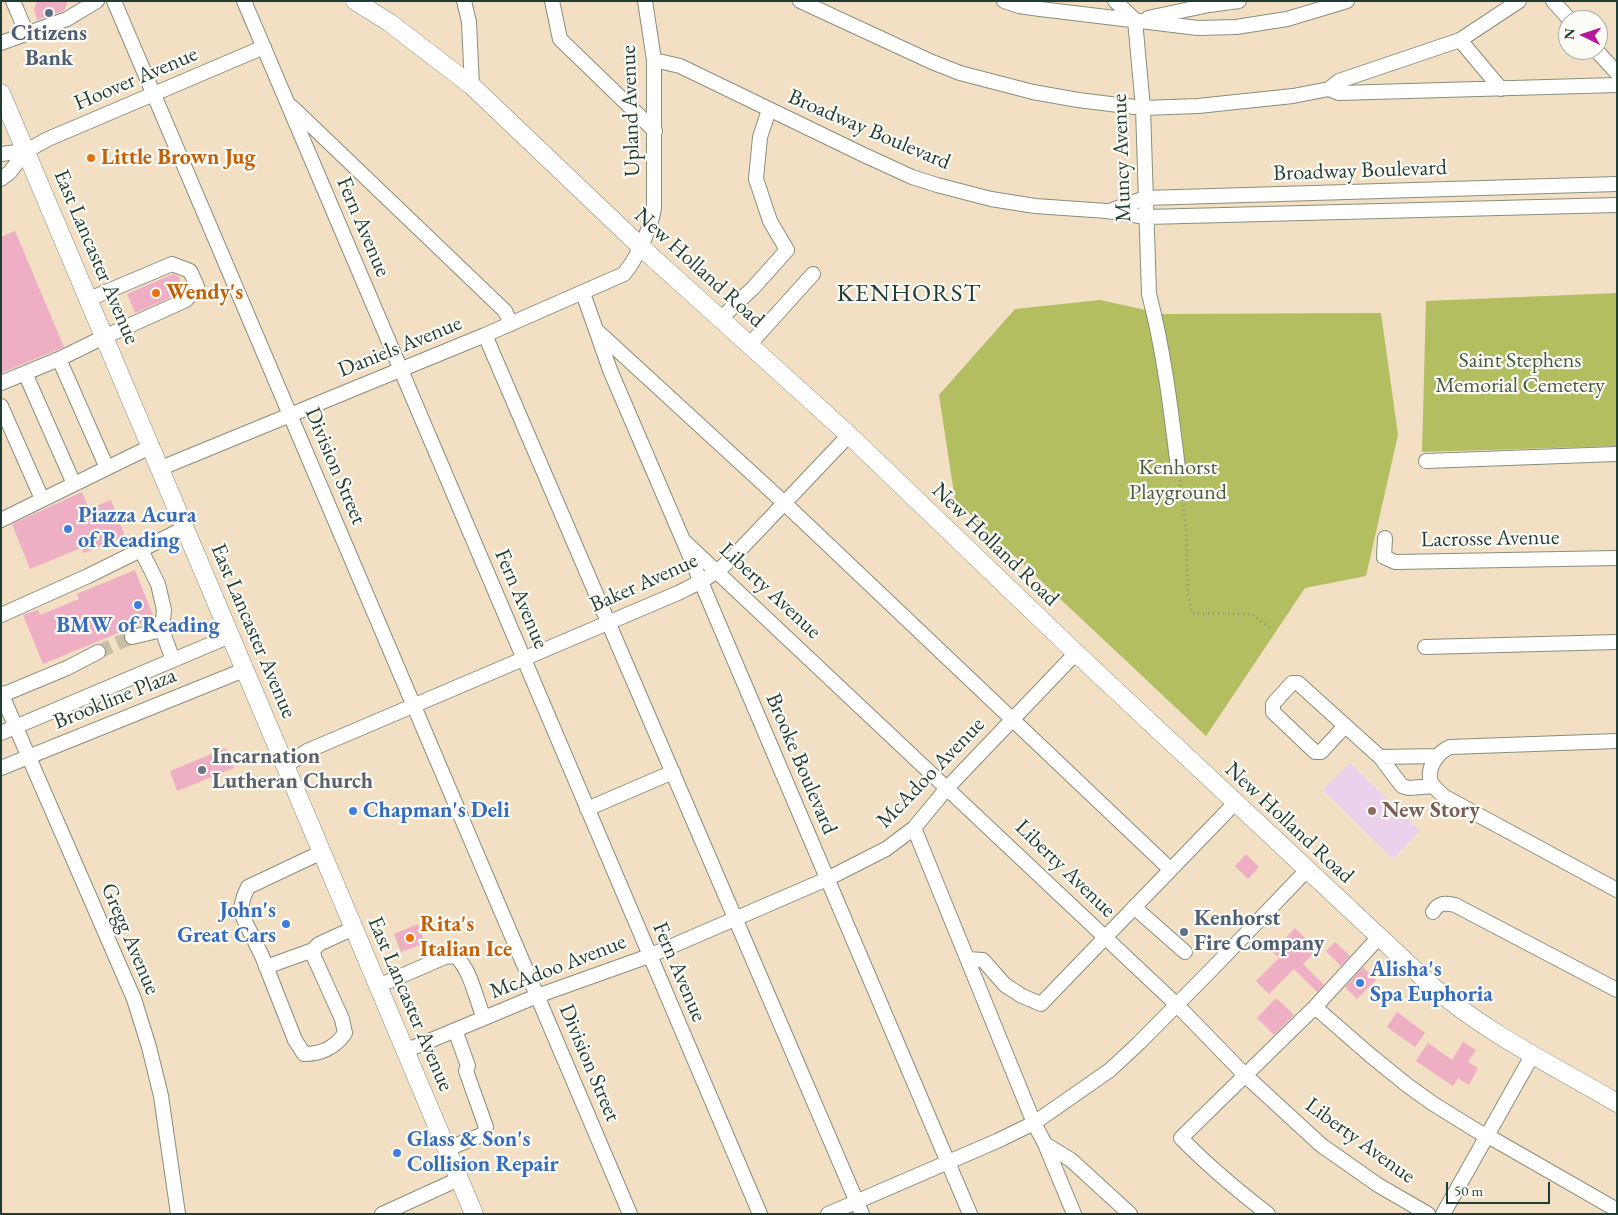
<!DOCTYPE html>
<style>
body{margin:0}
#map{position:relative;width:1618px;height:1215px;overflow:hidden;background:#f3dfc3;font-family:"EB Garamond",serif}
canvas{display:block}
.frame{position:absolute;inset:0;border:2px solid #1f3d34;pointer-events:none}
.north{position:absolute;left:1558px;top:10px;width:50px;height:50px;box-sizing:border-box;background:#fdfcf7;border:1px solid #a4b0a9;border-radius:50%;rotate:274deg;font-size:14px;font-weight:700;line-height:20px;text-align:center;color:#1f3d34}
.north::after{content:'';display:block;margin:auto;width:18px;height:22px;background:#b5179e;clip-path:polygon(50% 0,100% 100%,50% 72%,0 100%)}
.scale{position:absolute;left:1446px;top:1182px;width:104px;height:22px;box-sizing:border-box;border:2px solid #1f3d34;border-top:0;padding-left:6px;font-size:15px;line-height:18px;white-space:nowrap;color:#1f3d34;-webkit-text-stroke:4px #fdfcf7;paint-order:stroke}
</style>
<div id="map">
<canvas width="1618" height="1215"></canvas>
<div class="frame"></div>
<div class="north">N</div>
<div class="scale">50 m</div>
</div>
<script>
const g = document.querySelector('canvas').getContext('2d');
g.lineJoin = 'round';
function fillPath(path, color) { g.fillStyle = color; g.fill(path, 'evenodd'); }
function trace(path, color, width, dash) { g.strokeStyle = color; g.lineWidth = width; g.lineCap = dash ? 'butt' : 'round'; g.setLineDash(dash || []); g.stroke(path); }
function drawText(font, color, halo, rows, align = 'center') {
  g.font = font + ' "EB Garamond",serif'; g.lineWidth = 4.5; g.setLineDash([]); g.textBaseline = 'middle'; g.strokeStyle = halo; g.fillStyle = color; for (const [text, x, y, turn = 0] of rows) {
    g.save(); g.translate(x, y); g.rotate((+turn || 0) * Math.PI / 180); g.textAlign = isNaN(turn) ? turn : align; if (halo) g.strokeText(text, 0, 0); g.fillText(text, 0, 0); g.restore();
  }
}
fillPath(new Path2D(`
 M1350 763 1420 831 1393 859 1323 790Z`), '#ebd1eb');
fillPath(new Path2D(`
 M1617 293V446L1422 452 1426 301Z
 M1100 300 1164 314 1381 313 1398 435 1366 576 1305 588 1206 736 955 500 939 395 1015 309Z`), '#b2be60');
fillPath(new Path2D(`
 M37 1H68L64 11 37 20 34 9Z
 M15 231 64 347 1 373V237Z
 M173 274 178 276 184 289 180 293 135 313 127 294Z
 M82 492 89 509 111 500 125 536 84 553 81 548 30 569 12 524Z
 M135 570 154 618 43 664 23 615 38 610 40 615 79 599 77 594Z
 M226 748 234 768 177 791 170 771Z
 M1246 854 1259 867 1248 879 1235 866Z
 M418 924 425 943 401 952 394 934Z
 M1295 928 1317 950 1303 964 1324 985 1317 992 1294 969 1269 994 1256 981 1279 958 1272 952Z
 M1335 942 1350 956 1341 966 1326 951Z
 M1363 967 1376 980 1357 999 1345 987Z
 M1276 998 1294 1015 1274 1035 1257 1018Z
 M1397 1012 1425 1033 1415 1047 1387 1027Z
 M1463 1042 1476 1050 1468 1062 1478 1068 1469 1085 1458 1078 1453 1086 1416 1061 1428 1043 1452 1060Z`), '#eeaec4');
trace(new Path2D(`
 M98 652 132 637`), '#c9bfa6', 14, [14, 7]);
const minor = new Path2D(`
 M13 1 27 34
 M114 1 630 1214
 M244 1 760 1214
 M464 1 469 22 472 86
 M552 1 560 39 655 131
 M800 1 932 62 960 73 1033 92 1078 100 1143 108 1198 106 1293 96 1329 89 1339 81 1460 40 1519 1
 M1004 1 1019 6 1040 9 1198 28 1236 27 1287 19 1347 1
 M1115 1 1135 20
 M1553 1 1570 20
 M1148 18 1209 5 1239 1
 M1135 20 1143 108 1149 294C1164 351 1171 410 1178 468
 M1460 40 1501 89
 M1 43 67 19 97 1
 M1596 50 1617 73
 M654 60 680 66 864 155 912 177 937 185 991 199 1035 206 1107 211 1146 217 1617 205
 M1329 89 1339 93 1617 85
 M292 107 505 311 511 324
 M1 154 26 151 48 139 264 47
 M1 179 10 172 26 151
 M1112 210 1145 198 1617 184
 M583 293 610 370 701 582 970 1214
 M720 319 753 288 787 250 770 221 756 179 760 137 769 110
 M597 331 780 499 1170 869
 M485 335 862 1214
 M749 345 813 274
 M59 359 107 468
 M25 373 74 484
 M1 383 59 359 104 337 186 300 197 286 190 271 172 264 89 299
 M1 406 42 499
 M1426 461 1617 454
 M161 468 485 335 624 274C637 258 651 228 654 208V60L645 1
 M1 520 152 446
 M1385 538 1384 557 1395 562 1617 558
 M683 540 1177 1005 1246 1076 1321 1145 1378 1185 1428 1214
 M141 550 158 584 164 610 162 630 173 660
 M1 615 88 576 185 528
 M132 637 162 630
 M1425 647 1617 642
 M1 693 134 999 149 1047 161 1096 178 1214
 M2 695 67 668 98 652
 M1345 726 1321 752H1315L1273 712V704L1292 683H1298L1380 757
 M1 733 230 636
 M1617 741 1450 747C1438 752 1426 768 1431 782 1434 788 1440 793 1445 797L1617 890
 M286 766 307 751 678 593C702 581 714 576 733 557L849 435
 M1 768 244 670
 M1434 786 1409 788 1402 786 1380 757 1438 756
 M587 809 673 772
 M914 828 1034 1123 1045 1144 1074 1214
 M1134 907 1185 952
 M1433 912C1439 902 1445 903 1455 905L1617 990
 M313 950 314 957 342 1019 345 1033C336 1047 321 1054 304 1054L295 1040 262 956 240 911 244 896 248 887 322 852
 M968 959 983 960 1005 985 1022 996 1041 1004 1235 803
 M266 967 313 950 319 944 354 928
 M378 986 445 957 456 956C472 973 475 997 484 1018
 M1315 1007 1370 1055 1407 1085 1432 1103 1482 1134 1488 1136 1617 1210
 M405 1051 537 996 649 956 827 879 886 849 914 828 948 787 1076 653
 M1045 1144 1071 1160 1130 1214
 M447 1149 484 1134 486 1127 466 1071 468 1066 455 1030
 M382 1214 459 1179
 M828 1214 997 1141 1034 1123 1110 1070 1139 1043 1215 966 1307 870
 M1268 1214C1237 1190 1208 1166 1181 1138L1315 1007 1379 937
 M1443 1214 1533 1054`);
const major = new Path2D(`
 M355 1 390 23 472 86 641 247 849 435 1076 653 1433 987C1488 1034 1554 1066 1617 1103
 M1 93C159 466 317 840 474 1214`);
trace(minor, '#898e7c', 16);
trace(major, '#898e7c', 19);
trace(new Path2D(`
 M1180 480 1186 526 1188 594 1192 613 1252 614 1271 629`), '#898e7c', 2.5, [1, 4]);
trace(minor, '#fff', 14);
trace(major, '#fff', 18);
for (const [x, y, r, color] of [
 [49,13,5,"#5c6f8a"],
 [91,158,5,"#e8710a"],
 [156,293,5,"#e8710a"],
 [68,529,5,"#3f7fe0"],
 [138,605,5,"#3f7fe0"],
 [202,770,5,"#6b7280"],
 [353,811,5,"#3f7fe0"],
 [1372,811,5,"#8d6e63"],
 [286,924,5,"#3f7fe0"],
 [1184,932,5,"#5c6f8a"],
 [410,938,5,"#e8710a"],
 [1360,983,5,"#3f7fe0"],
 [397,1153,5,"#3f7fe0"]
]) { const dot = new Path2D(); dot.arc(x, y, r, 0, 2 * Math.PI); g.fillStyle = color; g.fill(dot); trace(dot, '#fdfcf7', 2); }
drawText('bold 22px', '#4e5e75', '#fdfcf7', [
 ["Citizens",49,34],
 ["Bank",49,59],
 ["Kenhorst",1194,919,"left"],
 ["Fire Company",1194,944,"left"]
]);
drawText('22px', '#1f3d34', '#fdfcf7', [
 ["Hoover Avenue",136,79,-23],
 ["Upland Avenue",631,111,-92],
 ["Broadway Boulevard",869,130,23],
 ["Muncy Avenue",1122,158,-92],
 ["Broadway Boulevard",1360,171,-2],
 ["Fern Avenue",363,227,67],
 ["East Lancaster Avenue",96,257,67],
 ["New Holland Road",699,268,42],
 ["Daniels Avenue",400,347,-22],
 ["Division Street",335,466,67],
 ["Lacrosse Avenue",1490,539,-1],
 ["New Holland Road",995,545,44],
 ["Baker Avenue",644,583,-24],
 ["Liberty Avenue",770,591,43],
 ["Fern Avenue",521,599,67],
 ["East Lancaster Avenue",253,631,67],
 ["Brookline Plaza",115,699,-22],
 ["Brooke Boulevard",801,764,67],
 ["McAdoo Avenue",931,773,-46],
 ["New Holland Road",1289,823,43],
 ["Liberty Avenue",1065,869,44],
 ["Gregg Avenue",130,939,67],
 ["McAdoo Avenue",558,967,-21],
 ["Fern Avenue",679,972,67],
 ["East Lancaster Avenue",410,1004,67],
 ["Division Street",589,1063,67],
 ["Liberty Avenue",1360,1141,36]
]);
drawText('bold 22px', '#c56008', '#fdfcf7', [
 ["Little Brown Jug",101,158],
 ["Wendy's",166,293],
 ["Rita's",420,925],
 ["Italian Ice",420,950]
], 'left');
drawText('22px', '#445d3f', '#fdfcf7', [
 ["Saint Stephens",1520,361],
 ["Memorial Cemetery",1520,386],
 ["Kenhorst",1178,468],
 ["Playground",1178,493]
]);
drawText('bold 22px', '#366cbe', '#fdfcf7', [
 ["Piazza Acura",78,516],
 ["of Reading",78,541],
 ["BMW of Reading",138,626,"center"],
 ["Chapman's Deli",363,811],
 ["John's",276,911,"right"],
 ["Great Cars",276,936,"right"],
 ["Alisha's",1370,970],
 ["Spa Euphoria",1370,995],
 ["Glass & Son's",407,1140],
 ["Collision Repair",407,1165]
], 'left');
drawText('bold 22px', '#5b616d', '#fdfcf7', [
 ["Incarnation",212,757],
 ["Lutheran Church",212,782]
], 'left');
drawText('bold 22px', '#785e54', '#fdfcf7', [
 ["New Story",1382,811]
], 'left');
g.letterSpacing = '1px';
drawText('25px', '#1f3d34', '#fdfcf7', [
 ["KENHORST",909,294]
]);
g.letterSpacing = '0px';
</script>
